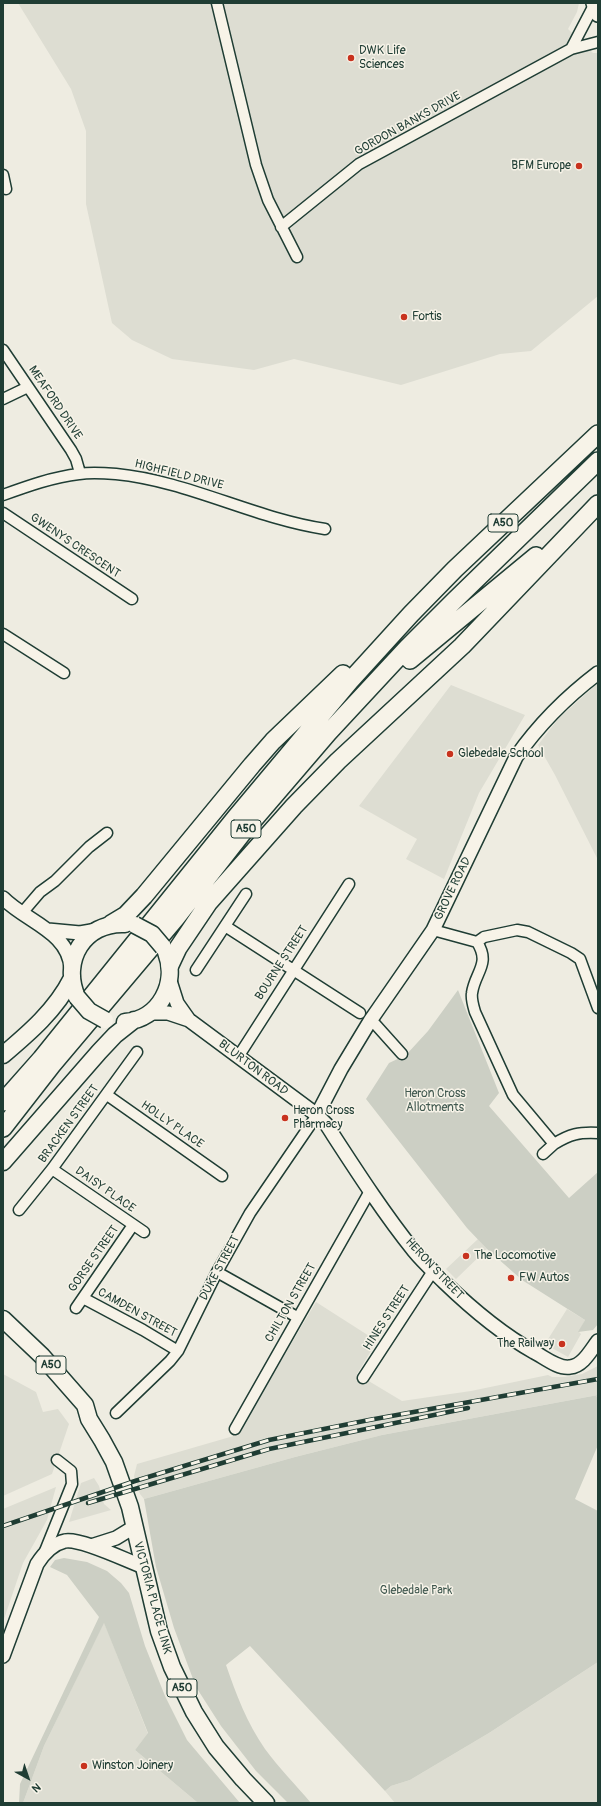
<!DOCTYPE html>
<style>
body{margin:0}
#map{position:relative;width:601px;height:1806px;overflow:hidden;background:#eeece1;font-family:Pangolin,sans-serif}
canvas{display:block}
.frame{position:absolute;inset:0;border:4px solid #1f3d34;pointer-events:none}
.north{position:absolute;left:8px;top:1758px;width:40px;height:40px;-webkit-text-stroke:3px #f7f3e8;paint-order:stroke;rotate:140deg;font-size:11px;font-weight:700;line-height:16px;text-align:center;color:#1f3d34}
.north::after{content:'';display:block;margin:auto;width:14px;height:18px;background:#1f3d34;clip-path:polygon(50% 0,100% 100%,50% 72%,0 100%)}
</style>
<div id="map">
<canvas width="601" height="1806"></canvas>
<div class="frame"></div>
<div class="north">N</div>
</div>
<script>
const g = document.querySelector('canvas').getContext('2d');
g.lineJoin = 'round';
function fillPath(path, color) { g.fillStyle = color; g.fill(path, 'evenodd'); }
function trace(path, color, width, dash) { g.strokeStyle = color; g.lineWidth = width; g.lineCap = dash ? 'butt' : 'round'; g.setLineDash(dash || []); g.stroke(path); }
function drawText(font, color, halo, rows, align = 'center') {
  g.font = font + ' Pangolin,sans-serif'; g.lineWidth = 3; g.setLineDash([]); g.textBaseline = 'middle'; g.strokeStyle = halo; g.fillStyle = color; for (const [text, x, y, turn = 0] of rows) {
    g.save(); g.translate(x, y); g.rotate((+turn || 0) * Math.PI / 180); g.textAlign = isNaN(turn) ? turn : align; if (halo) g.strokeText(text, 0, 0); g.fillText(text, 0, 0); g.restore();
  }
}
fillPath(new Path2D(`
 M18 3H579L577 12 568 29 593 53H598V296L531 351 500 354 401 385 294 359 254 370 172 359 132 340 112 323 86 204V131L71 89Z
 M598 683V860L555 775 538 745 558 719Z
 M451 685 525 715 479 793 444 879 406 859 417 839 359 806Z
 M478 1239 487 1249 456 1279 446 1269Z
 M316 1302 377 1341 357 1374 402 1401 471 1391 548 1375 552 1377H565L582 1374 598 1366V1395L382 1435 295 1457 144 1499 140 1494 134 1476 137 1464 237 1435Z
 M567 1309 585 1320 579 1332 581 1334 568 1357 545 1344Z
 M3 1374 36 1392 43 1412 58 1409 69 1424 52 1474 3 1496Z
 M94 1478 99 1486 104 1504 111 1510 69 1522 81 1483Z
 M56 1487 47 1520 23 1563 3 1622V1509Z
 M104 1622 148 1734 135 1750 198 1803H23L44 1746Z
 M598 1662V1803H395L385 1791 391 1786 410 1780 489 1733Z`), '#ddddd2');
fillPath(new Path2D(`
 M458 990 499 1093 489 1106 569 1198 598 1172V1324L593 1330 578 1332 585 1320 522 1280 487 1249 467 1228 366 1099 389 1063 406 1055 428 1031Z
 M598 1395V1397L596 1396 598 1398V1445L575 1499 598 1511V1662L489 1733 410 1780 391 1786 385 1791 250 1646 226 1665C236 1694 247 1723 265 1749 279 1768 296 1785 311 1803H288L256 1771 221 1726 196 1687 174 1628 156 1567 144 1499 295 1457 382 1435Z
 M64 1558 87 1562 107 1571 121 1583 129 1593 145 1646 165 1696 187 1740 240 1803H198L135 1750 148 1733 104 1623 44 1746 23 1803H19L20 1784 99 1617 67 1575 50 1567 55 1560Z`), '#cccfc4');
const minor = new Path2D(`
 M217 3 256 165 268 200 297 257
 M571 49 594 5
 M3 175 6 189
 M281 227 359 164 571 49 598 42
 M3 350 71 450 76 459 80 473
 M3 399 28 387
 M3 495C28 486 53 477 79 474 91 472 104 473 116 474 188 481 253 518 325 529
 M3 513 132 599
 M3 634 64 673
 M22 913 40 892 55 881 89 847 107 833
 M225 926 360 1013
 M433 930 477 942 484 937 517 930 528 932 571 953 580 959 598 1008
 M477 942C491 964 475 972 472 993 471 999 473 1005 475 1012L513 1095 554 1144C570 1134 579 1132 598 1133
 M196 970 246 894
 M370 1021 376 1025 402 1054
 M238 1057 349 884
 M107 1095 222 1176
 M543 1154 554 1144
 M52 1169 144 1232
 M19 1210 52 1169 137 1052
 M217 1272 297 1317
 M83 1298 143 1330 178 1351
 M76 1308 133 1225
 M363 1378 433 1271
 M116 1413 170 1361 178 1351 217 1272 250 1213 317 1115
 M235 1429 370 1191
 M45 1551 72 1484 71 1471 57 1460`);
const tertiary = new Path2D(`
 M3 898C25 921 70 932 71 969
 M48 930 80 933 97 930
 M170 981 177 1003 189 1020 317 1115 326 1124C354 1167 382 1211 414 1251 423 1262 434 1272 444 1282 472 1309 500 1333 534 1352 544 1357 558 1369 570 1367 583 1366 591 1350 598 1341
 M149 1013H168L189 1020
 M317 1115 341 1069 370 1021 433 930 516 757C540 723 565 698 598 673
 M91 1546 116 1538 134 1527
 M3 1656 37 1564C44 1553 52 1544 65 1541 81 1538 127 1561 144 1567`);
const secondary = new Path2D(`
 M594 3 598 14`);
const primary = new Path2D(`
 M77 997C61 961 84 922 125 924
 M125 1022C160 1019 178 983 166 952
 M3 1055C29 1033 56 1010 72 978
 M3 1162 99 1052 115 1035 134 1020
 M3 1319 42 1356 85 1405 89 1419 102 1440 114 1462 130 1507 159 1631 172 1667 194 1712 216 1747 243 1779 266 1803`);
const trunk = new Path2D(`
 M410 660 536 556
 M111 924 126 915 144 896 252 765 273 741 343 674
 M170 965 178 948 209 902 294 806 338 761 462 646 598 504
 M3 1102 41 1059 236 817 350 681 411 614 455 569 598 434
 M3 1128 52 1065 176 918 244 831 328 733 407 648 455 600 598 461`);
trace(minor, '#1f3d34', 13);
trace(tertiary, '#1f3d34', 16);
trace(secondary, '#1f3d34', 18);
trace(primary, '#1f3d34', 19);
trace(trunk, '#1f3d34', 20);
trace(minor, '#f7f3e8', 10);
trace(tertiary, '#f7f3e8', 13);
trace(secondary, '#f7f3e8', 15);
trace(primary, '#f7f3e8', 16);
trace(trunk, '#f7f3e8', 17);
const rail = new Path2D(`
 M88 1503 269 1449 468 1408
 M3 1526 135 1481 269 1440 369 1420 598 1379`);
trace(rail, '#1f3d34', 4.5);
trace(rail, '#f7f3e8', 3, [9]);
const primaryBridge = new Path2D(`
 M135 925 152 934 163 947
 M77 997 89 1011 105 1020`);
trace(primaryBridge, '#1f3d34', 19, []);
trace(primaryBridge, '#f7f3e8', 16);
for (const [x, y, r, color] of [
 [351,58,4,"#c8321e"],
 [579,166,4,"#c8321e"],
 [404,317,4,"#c8321e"],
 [450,754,4,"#c8321e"],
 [285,1118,4,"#c8321e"],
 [466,1256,4,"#c8321e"],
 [511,1278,4,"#c8321e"],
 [562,1344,4,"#c8321e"],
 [84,1766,4,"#c8321e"]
]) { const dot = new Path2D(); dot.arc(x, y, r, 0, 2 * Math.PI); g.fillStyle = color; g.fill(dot); trace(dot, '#f7f3e8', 1.5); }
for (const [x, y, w] of [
 [503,523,30],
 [246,829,30],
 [51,1365,30],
 [182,1688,30]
]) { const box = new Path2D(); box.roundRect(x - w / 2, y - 9, w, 18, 3); g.fillStyle = '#f7f3e8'; g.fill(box); trace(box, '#1f3d34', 1); }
drawText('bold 11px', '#1f3d34', null, [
 ["A50",503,523],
 ["A50",246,829],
 ["A50",51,1365],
 ["A50",182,1688]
]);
drawText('12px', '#1f3d34', '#f7f3e8', [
 ["DWK Life",359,51],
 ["Sciences",359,65],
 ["BFM Europe",571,166,"right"],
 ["Fortis",412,317],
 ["Glebedale School",458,754],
 ["Heron Cross",293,1111],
 ["Pharmacy",293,1125],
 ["The Locomotive",474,1256],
 ["FW Autos",519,1278],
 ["The Railway",554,1344,"right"],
 ["Winston Joinery",92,1766]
], 'left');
drawText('12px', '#1f3d34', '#f7f3e8', [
 ["GORDON BANKS DRIVE",408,124,-29],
 ["MEAFORD DRIVE",55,403,56],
 ["HIGHFIELD DRIVE",179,475,14],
 ["GWENYS CRESCENT",75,546,34],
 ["GROVE ROAD",453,889,-64],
 ["BOURNE STREET",282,963,-57],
 ["BLURTON ROAD",253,1068,37],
 ["BRACKEN STREET",69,1124,-54],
 ["HOLLY PLACE",172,1125,35],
 ["DAISY PLACE",105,1190,35],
 ["GORSE STREET",94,1259,-55],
 ["DUKE STREET",220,1268,-62],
 ["HERON STREET",434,1269,47],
 ["CHILTON STREET",291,1303,-60],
 ["CAMDEN STREET",137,1313,29],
 ["HINES STREET",387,1318,-57],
 ["VICTORIA PLACE LINK",152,1598,75]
]);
drawText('12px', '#425a51', '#f7f3e8', [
 ["Heron Cross",435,1094],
 ["Allotments",435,1108],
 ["Glebedale Park",416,1591]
]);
</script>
